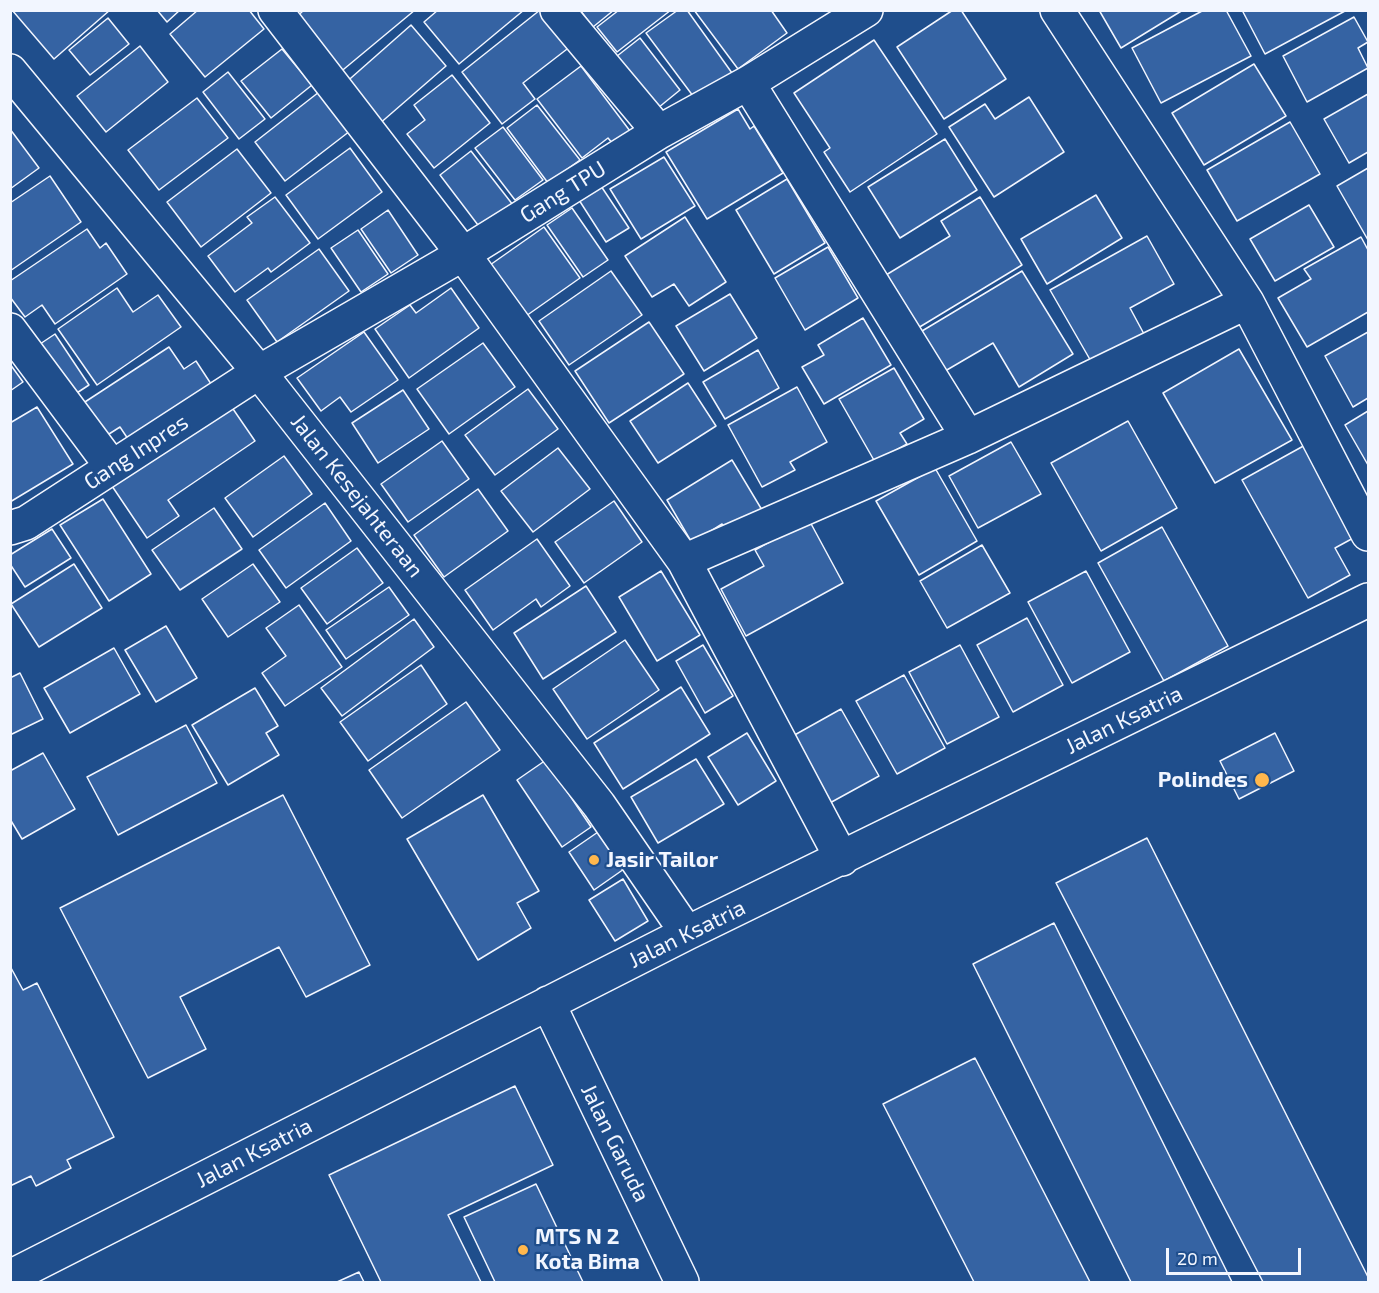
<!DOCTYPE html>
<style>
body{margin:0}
#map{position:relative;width:1379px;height:1293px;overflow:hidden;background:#1f4e8c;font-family:"Exo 2",sans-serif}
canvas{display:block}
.frame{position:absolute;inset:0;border:12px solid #f2f6ff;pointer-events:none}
.scale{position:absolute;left:1166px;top:1248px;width:135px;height:27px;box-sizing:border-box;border:3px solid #f2f6ff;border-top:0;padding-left:8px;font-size:18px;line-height:21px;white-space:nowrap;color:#f2f6ff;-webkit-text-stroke:4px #1f4e8c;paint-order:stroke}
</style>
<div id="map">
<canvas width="1379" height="1293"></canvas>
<div class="frame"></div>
<div class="scale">20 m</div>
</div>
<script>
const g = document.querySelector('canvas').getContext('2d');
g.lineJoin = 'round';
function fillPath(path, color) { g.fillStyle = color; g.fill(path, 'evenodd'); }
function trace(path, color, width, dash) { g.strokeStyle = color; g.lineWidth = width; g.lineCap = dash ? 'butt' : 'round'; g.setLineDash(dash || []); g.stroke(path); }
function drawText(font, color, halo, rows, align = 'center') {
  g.font = font + ' "Exo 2",sans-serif'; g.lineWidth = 4.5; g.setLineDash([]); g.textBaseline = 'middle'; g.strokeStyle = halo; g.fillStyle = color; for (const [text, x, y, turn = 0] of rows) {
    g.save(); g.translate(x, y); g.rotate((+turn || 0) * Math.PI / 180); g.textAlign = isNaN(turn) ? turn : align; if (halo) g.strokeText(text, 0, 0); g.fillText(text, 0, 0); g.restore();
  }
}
const building = new Path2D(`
 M12 10H110L54 59Z
 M157 10H180L167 22Z
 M198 10H249L264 29 205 77 170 34Z
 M304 10H415L338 74 293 20Z
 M438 10H524L459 64 424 22Z
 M540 10 571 46 523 83 535 99 502 124 462 72Z
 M580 10H614L593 27Z
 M619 10H671L617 52 597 27Z
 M678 10H687L732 73 696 100 646 33Z
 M694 10H771L787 33 738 69Z
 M953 10H961L1006 79 944 119 897 47Z
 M1099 10H1183L1121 48Z
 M1204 10H1226L1251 56 1161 103 1132 48Z
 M1242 10H1345V11L1265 54Z
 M1354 17 1368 42 1358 48 1368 68 1307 102 1283 56Z
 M108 18 129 44 90 75 69 50Z
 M411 25 446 66 378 125 343 85Z
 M640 38 680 90 653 112 612 60Z
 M874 40 937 134 850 192 824 152 830 148 794 93Z
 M140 46 168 82 106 132 77 96Z
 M282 49 312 85 271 118 241 81Z
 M1254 64 1286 116 1204 165 1172 113Z
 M581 66 630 131 613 144 608 138 582 158 537 99Z
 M228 72 265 119 239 139 203 92Z
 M452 75 490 123 434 168 407 134 425 120 414 105Z
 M319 92 350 131 285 181 255 142Z
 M1368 94V152L1349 163 1324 119Z
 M1029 97 1064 152 994 197 949 127 985 104 995 119Z
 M197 98 228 138 159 190 128 150Z
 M537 105 580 160 548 183 507 128Z
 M738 109 750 129 754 126 783 173 707 219 666 152Z
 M1290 122 1320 174 1237 221 1207 170Z
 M503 127 543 180 515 200 475 148Z
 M10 129 39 168 10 189Z
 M945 139 977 190 900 238 868 187Z
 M350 148 382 192 318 239 286 195Z
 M237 149 271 193 201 247 167 202Z
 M471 151 513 205 481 229 440 175Z
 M664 157 695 206 641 239 610 189Z
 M1368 168V240L1337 186Z
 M50 176 81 222 10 271V203Z
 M787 179 825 243 774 274 736 210Z
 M601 186 629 228 606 242 579 200Z
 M1096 195 1122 238 1047 284 1021 239Z
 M275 197 310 243 271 272 268 268 235 292 208 256 252 223 247 217Z
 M980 197 1022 265 918 328 886 275 950 236 941 221Z
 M1309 205 1334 247 1275 281 1250 239Z
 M572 208 608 260 583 277 547 225Z
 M388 210 418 255 391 273 361 229Z
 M685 217 726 282 689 306 674 284 652 297 625 256Z
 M544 227 580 278 526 316 490 265Z
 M87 229 100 248 106 243 127 274 55 324 42 305 25 317 10 297V281Z
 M358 230 388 274 361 292 331 248Z
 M1147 236 1174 284 1130 308 1144 334 1092 363 1050 290Z
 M1361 237 1368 250V312L1307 347 1278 298 1311 279 1304 269Z
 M828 247 858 298 805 330 775 278Z
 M319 249 349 291 277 342 247 300Z
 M611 271 642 315 569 365 539 321Z
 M1022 271 1073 354 1019 387 993 343 940 374 917 334Z
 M117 288 133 312 158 295 181 327 97 385 58 329Z
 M451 288 479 328 409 378 375 329 410 305 416 313Z
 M730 294 757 338 704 371 676 326Z
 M863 318 891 365 824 404 802 367 824 355 818 345Z
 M649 322 684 374 609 423 575 371Z
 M364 332 398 380 351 412 340 397 321 411 297 378Z
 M1368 332V398L1353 407 1325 356Z
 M55 334 89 385 60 404 25 354Z
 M483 343 515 387 449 434 417 389Z
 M169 347 184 369 196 361 215 390 132 445 120 427 87 448 65 415Z
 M1239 349 1292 440 1215 483 1163 393Z
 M758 350 779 388 725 419 703 382Z
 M10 364 23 382 10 391Z
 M894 368 924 419 900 433 907 444 875 462 839 399Z
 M688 383 716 426 658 463 630 421Z
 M797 387 827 442 790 462 795 470 762 487 728 425Z
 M528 389 558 429 495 475 465 435Z
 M403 390 429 429 378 463 352 423Z
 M231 406 255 441 168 500 179 516 147 538 112 486Z
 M37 407 73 464 10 502V423Z
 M1368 411V465L1345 425Z
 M1128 421 1177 508 1101 551 1051 463Z
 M442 441 469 479 408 522 381 484Z
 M1011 442 1041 494 978 528 949 476Z
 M1307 444 1357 536 1335 548 1350 575 1308 598 1242 480Z
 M558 448 590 489 533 532 501 491Z
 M284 456 312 494 253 537 225 498Z
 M732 460 762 510 727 532 722 524 692 543 667 500Z
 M935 468 977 541 919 575 876 501Z
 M478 489 508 531 444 577 414 535Z
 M103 499 151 574 109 601 60 525Z
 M614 501 642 542 584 583 555 542Z
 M325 503 351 541 286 588 259 550Z
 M214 508 242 549 180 590 152 550Z
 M809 520 843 583 746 636 721 589 764 566 755 550Z
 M1162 527 1228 646 1164 681 1098 563Z
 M52 529 71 558 25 587 10 564V555Z
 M537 539 570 586 541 607 536 599 493 630 465 590Z
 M982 545 1010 593 947 628 920 581Z
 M357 548 383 583 327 624 301 588Z
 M74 564 102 608 39 647 11 604Z
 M253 564 280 602 228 637 202 599Z
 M661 571 700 635 657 661 619 597Z
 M1086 571 1130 652 1072 683 1028 602Z
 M586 586 616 632 543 679 514 633Z
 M389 587 409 615 346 659 326 630Z
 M299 605 342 667 285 706 262 673 286 656 266 628Z
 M1027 618 1063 685 1013 712 977 645Z
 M414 619 434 647 342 716 321 688Z
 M166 626 197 678 156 702 125 650Z
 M625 640 659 690 587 739 553 689Z
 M703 645 733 696 705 713 676 661Z
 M960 645 999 717 947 744 909 672Z
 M114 648 140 694 70 733 44 688Z
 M421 665 447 704 368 761 340 722Z
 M20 673 43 719 10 735V678Z
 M904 675 945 748 897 774 856 701Z
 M681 687 710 734 623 789 594 743Z
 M255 688 278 726 266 733 279 755 228 785 192 725Z
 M466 702 500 750 402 818 369 770Z
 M841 709 879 776 828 804 791 737Z
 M186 725 217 783 118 835 87 777Z
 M747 733 776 781 738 805 708 757Z
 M1275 733 1294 771 1239 799 1220 761Z
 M43 753 75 809 22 839 10 819V771Z
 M696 759 724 804 658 843 631 797Z
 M546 760 591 827 562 847 517 780Z
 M283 795 370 965 306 997 279 947 180 997 206 1049 148 1078 60 908Z
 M483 795 539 891 517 903 531 928 478 960 407 839Z
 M598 832 624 869 594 890 569 852Z
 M1147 838 1368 1277V1282H1263L1056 883Z
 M623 879 648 921 615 941 589 900Z
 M1054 923 1232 1282H1131L973 964Z
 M10 966 23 990 37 983 114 1137 67 1160 71 1168 36 1186 31 1176 10 1186Z
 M975 1058 1090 1282H974L883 1104Z
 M515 1086 553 1165 448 1215 481 1282H381L329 1175Z
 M536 1184 583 1282H495L464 1217Z
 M359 1272 364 1282H337Z`);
fillPath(building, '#3563a3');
trace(building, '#f2f6ff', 1.5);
const minor = new Path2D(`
 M275 10 463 254 684 561 842 859
 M557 10 659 132
 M1057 10 1247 302 1368 534
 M10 71 259 372 599 805 687 933
 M748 83 968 437
 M10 330 112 467
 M10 528 26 523 259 372 463 254 659 132 748 83 866 10
 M684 561 968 437 1247 302
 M548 1003 682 1282
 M10 1277 687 933 1368 600`);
trace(minor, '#f2f6ff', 36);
trace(minor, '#1f4e8c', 33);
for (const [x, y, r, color] of [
 [1262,780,8,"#ffb74d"],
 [594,860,6,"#ffb74d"],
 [523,1250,6,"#ffb74d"]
]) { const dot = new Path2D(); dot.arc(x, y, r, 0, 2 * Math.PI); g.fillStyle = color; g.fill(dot); trace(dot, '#1f4e8c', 2); }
drawText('22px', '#f2f6ff', '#1f4e8c', [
 ["Gang TPU",563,192,-32],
 ["Gang Inpres",136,452,-33],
 ["Jalan Kesejahteraan",357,496,52],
 ["Jalan Ksatria",1124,720,-26],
 ["Jalan Ksatria",687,934,-26],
 ["Jalan Garuda",615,1143,64],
 ["Jalan Ksatria",254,1153,-27]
]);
drawText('bold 22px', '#f2f6ff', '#1f4e8c', [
 ["Polindes",1248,780,"right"],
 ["Jasir Tailor",606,860],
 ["MTS N 2",535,1237],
 ["Kota Bima",535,1262]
], 'left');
</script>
